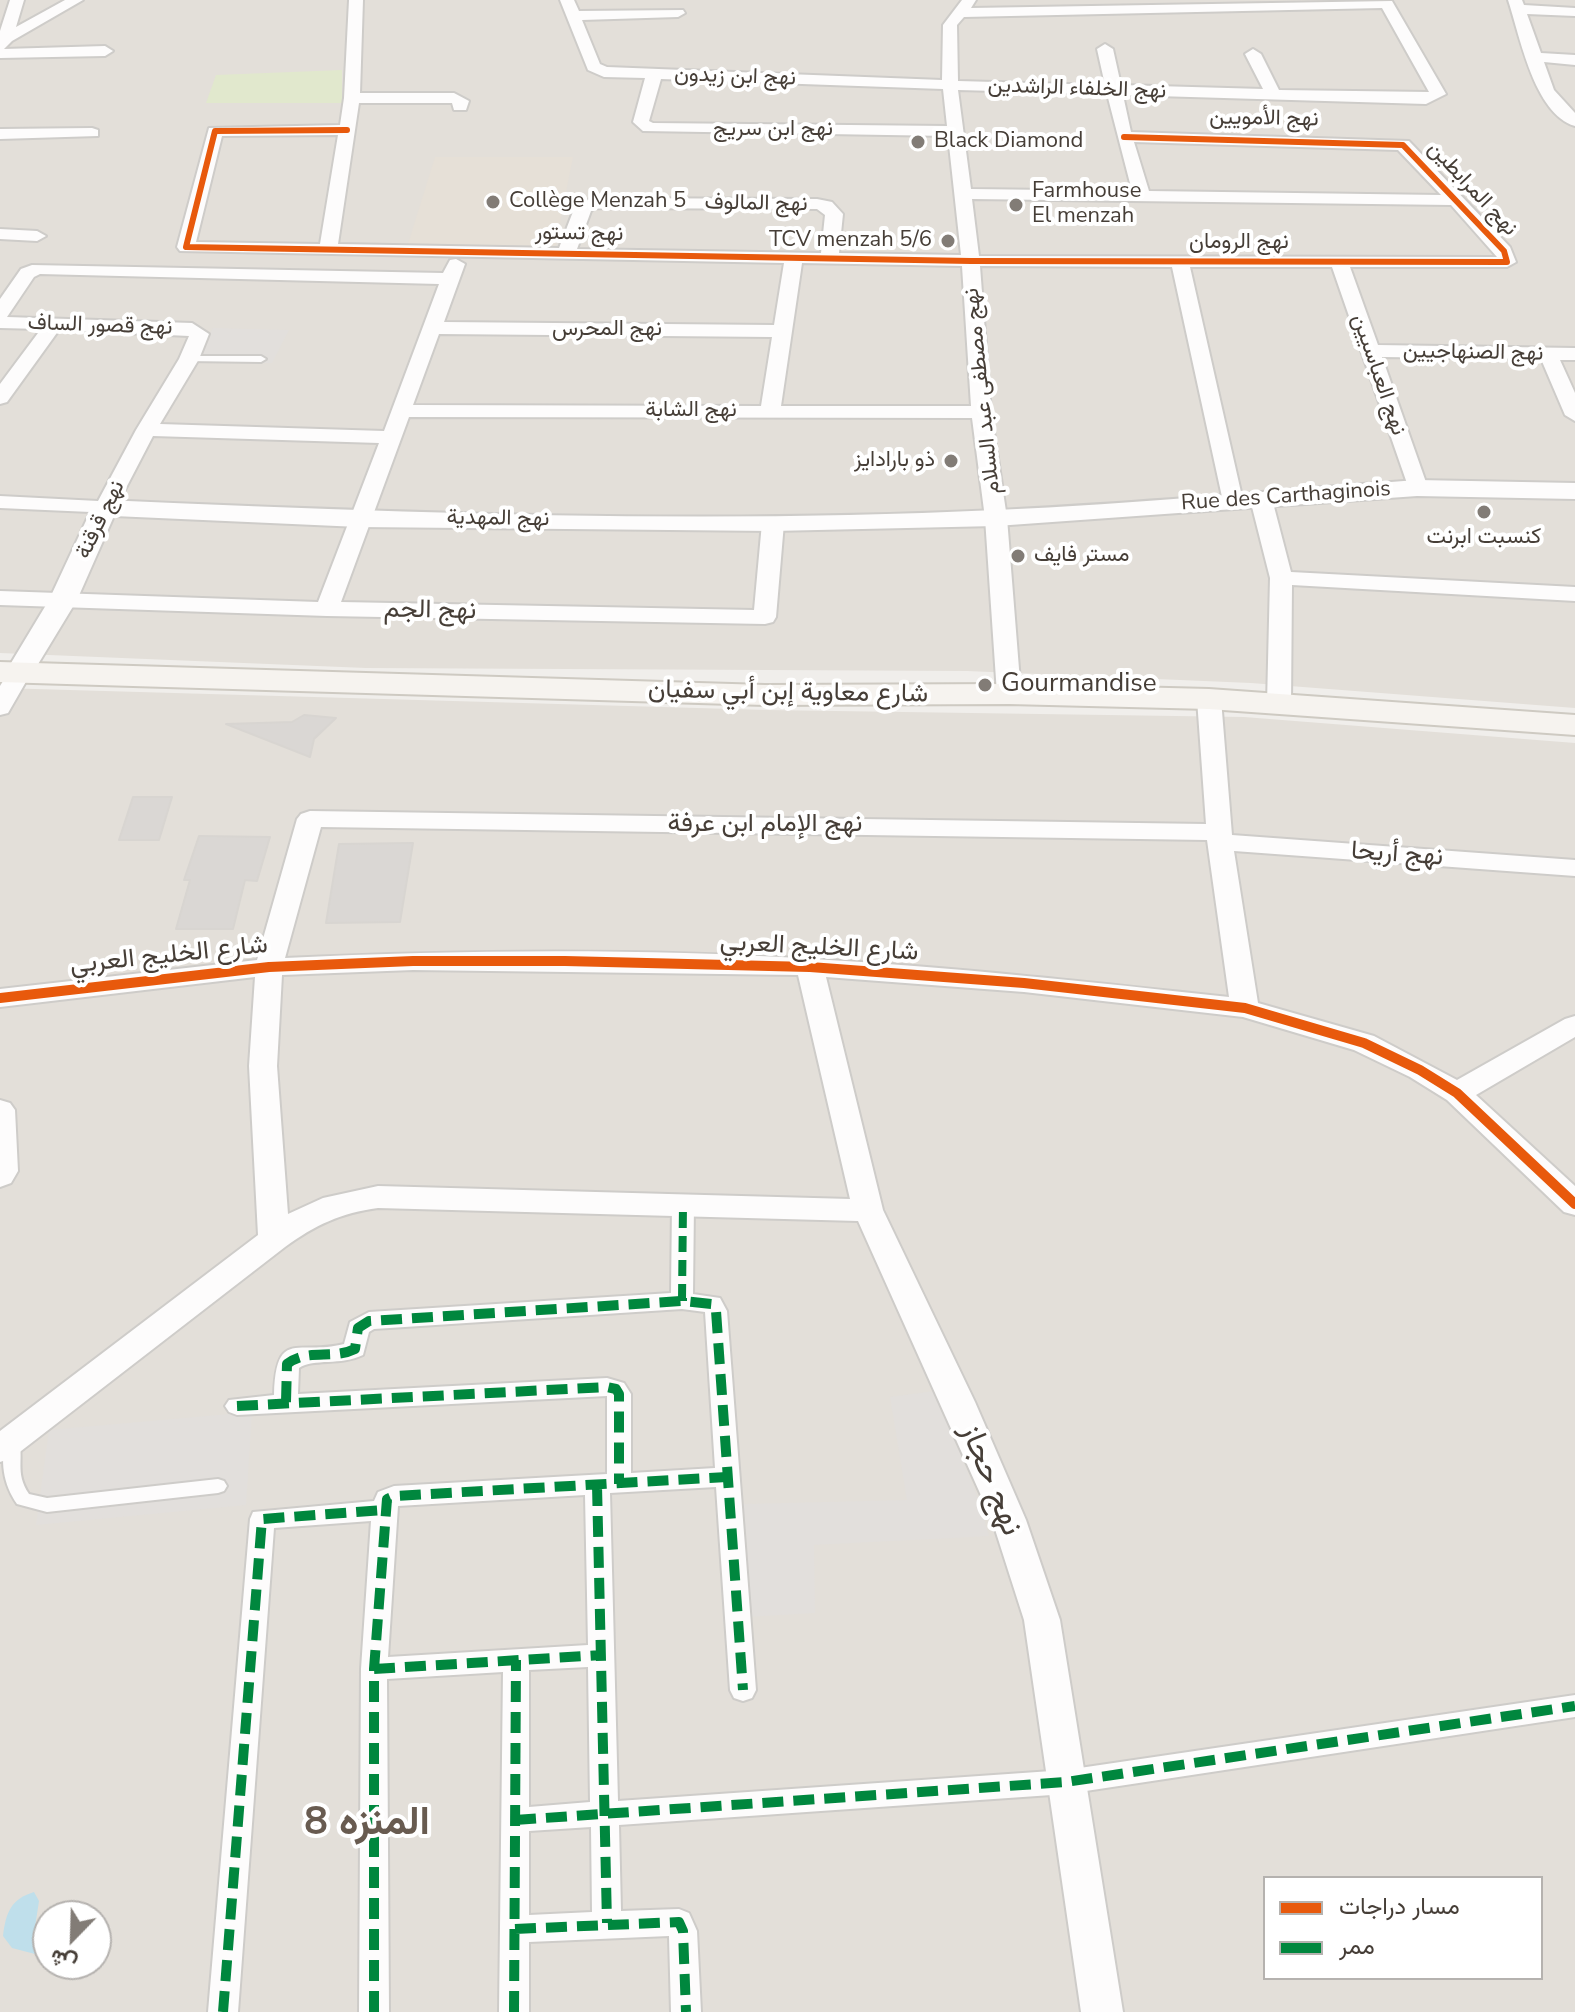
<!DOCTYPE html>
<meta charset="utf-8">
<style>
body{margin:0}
#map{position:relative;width:1575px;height:2012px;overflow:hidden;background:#f0eeeb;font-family:"Nunito Sans",Vazirmatn,sans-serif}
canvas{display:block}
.legend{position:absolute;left:1263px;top:1876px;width:280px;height:104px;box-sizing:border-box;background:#fff;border:2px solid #b5b2af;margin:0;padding:10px 14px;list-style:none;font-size:24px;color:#463e37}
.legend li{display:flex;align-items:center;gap:16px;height:40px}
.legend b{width:40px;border:2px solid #b5b2af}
.north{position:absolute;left:32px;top:1900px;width:80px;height:80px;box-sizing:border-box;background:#fff;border:2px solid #b5b2af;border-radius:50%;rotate:203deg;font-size:22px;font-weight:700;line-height:32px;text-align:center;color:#463e37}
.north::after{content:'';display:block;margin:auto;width:28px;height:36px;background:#827c76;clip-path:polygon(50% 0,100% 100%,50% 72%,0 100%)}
</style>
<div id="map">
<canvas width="1575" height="2012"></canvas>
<ul class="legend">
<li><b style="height:10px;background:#e8590c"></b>مسار دراجات</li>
<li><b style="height:10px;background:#00873e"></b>ممر</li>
</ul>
<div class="north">ش</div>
</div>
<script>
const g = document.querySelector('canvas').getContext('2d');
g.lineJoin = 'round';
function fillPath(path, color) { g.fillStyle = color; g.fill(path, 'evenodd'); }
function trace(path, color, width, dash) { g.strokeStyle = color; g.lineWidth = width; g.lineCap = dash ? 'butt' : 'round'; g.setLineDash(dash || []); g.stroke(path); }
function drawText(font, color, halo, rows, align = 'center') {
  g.font = font + ' "Nunito Sans",Vazirmatn,sans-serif'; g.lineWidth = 8; g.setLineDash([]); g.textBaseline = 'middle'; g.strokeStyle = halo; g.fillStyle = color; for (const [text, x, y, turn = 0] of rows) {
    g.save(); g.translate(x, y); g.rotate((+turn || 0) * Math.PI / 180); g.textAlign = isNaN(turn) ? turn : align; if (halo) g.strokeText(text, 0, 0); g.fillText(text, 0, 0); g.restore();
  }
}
fillPath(new Path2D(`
 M0 0H1575V708L1251 683 967 671 366 668 0 653Z
 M0 688 767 710 1244 717 1575 743V2012H0ZM1265 1878H1541V1978H1265ZM48 1916H96V1964H48Z`), '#e3dfd9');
fillPath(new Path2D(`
 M435 157H573L555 248 407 247Z`), '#e6e0d7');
fillPath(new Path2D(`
 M342 70V103H206L216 75Z`), '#e1e8cd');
fillPath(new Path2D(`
 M213 328 289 330 272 363 195 361Z
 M935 1391 978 1498 989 1536 814 1545 815 1613 747 1617 743 1504 907 1500 890 1397Z
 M252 1412 246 1505 36 1525 49 1430Z`), '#e2dfdc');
fillPath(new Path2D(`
 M34 1892 39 1901 35 1927 40 1948 35 1954 12 1948 3 1936C6 1912 11 1899 34 1892Z`), '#bfdfeb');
const building = new Path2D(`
 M304 715 336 718 314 739 310 757 226 724 292 722Z
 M133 797H172L159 840H119Z
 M199 836 270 837 257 881 245 880 233 929H176L190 880H184Z
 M413 843 400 922 326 923 339 844Z`);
fillPath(building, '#dad7d4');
trace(building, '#d8d5d1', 2);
const service = new Path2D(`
 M189 356H261L266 359 261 362 186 361V357Z
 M12 1435 18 1437C25 1458 14 1472 29 1494L47 1498 218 1479 224 1481 227 1486 224 1491 218 1493 47 1512 17 1504C3 1484 0 1461 6 1437Z`);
const pedestrian = new Path2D(`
 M683 1196 691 1199 694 1204 693 1294 720 1298 727 1311 756 1690 752 1698 743 1701 734 1698 730 1690 716 1487 610 1493 618 1801 1066 1770 1575 1695V1717L1066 1794 619 1825 621 1911 679 1909 689 1913 697 1931 701 2012H671L669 1936 529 1942V2012H499L503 1672 387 1679 389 2012H359L361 1669 371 1521 274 1528 238 2012H208L250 1519 253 1512 374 1501 378 1492 394 1486 607 1474V1396L237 1415 229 1412 225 1406 229 1400 274 1395C276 1327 298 1356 344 1344L350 1322 369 1312 671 1293 672 1204 675 1199ZM682 1309 705 1312 715 1468 631 1473V1394L624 1383 607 1378 298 1394 299 1368C314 1358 341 1366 363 1355L369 1332 374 1329ZM585 1495 588 1645 388 1657 398 1506ZM588 1667 590 1802 529 1807V1670ZM591 1827 592 1912 529 1915V1831Z`);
const minor = new Path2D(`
 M10 0H24L16 27 65 0H83L12 41 4 49 105 46 113 51 105 56 0 58V31Z
 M349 0H363L360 93H454L469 101 466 110H454L452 103H359L338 244 559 248 574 209 591 198 817 199 832 202 843 214 839 253 961 255 948 136 643 131 633 122 645 78 604 77 588 70 560 0H574L579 11 683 10 685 13 678 17 582 20 600 64 607 67 942 80 943 25 962 0H976L971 8 1392 1 1446 94 1426 104 1123 95 1131 132 1409 141 1510 247 1516 262 1507 267H1350L1378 345 1575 348V360H1560L1575 393V421L1565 415 1541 359 1382 357 1428 488 1417 494 1410 492 1332 267H1190L1243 501 1240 506H1224L1172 267 980 266 991 412 1007 518 1021 694 1017 699H1001L997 694 985 518 972 418 409 417 341 602 754 610 762 523 773 517 784 523 776 617 773 622 765 624 327 616 0 605V591L318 602 379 443 153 436 113 513 0 508V496L98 501 136 430 179 359 189 336 59 330 7 402 0 404V384L41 329 0 328V299L21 269 32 265 443 273 450 260 456 259 465 264 444 322 774 325 784 263 180 251 177 247 209 128 340 125 344 98ZM1382 8 1429 92 1279 90 1261 54 1253 49 1245 54 1263 89 1121 85 1113 49 1105 44 1097 49 1105 85 958 81 957 25 964 17ZM661 79 943 89 947 126 653 123 649 121ZM958 90 1107 94 1132 191 971 189ZM338 135 320 244 196 242 222 136ZM1134 142 1398 150 1441 195 1149 191ZM972 199 1451 205 1497 257 979 256ZM595 208 817 209 825 215 821 253 577 249 591 211ZM802 263 962 266 971 406H781ZM40 274 439 284 384 431 160 424 199 359 209 334 192 323 7 317 34 277ZM439 334 772 337 761 406 413 405Z
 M1508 0H1522L1524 5 1575 8V16L1527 14 1541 53 1575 55V65L1544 62 1554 90 1575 113V126C1534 114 1520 36 1508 0Z
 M92 128 98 130V136L0 139V129Z
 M0 229 37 231 46 236 37 241 0 239Z
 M1261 493 1272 499 1291 572 1575 587V601L1292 585 1291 704 1287 709H1271L1267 704 1270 578 1250 499Z
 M19 666 27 668 31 673 8 713 0 715V686L11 668Z
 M1209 692 1217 694 1221 699 1232 835 1575 860V876L1234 851 1258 1003 1374 1036 1457 1080 1565 1019 1575 1016V1037L1476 1095 1575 1186V1215L1564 1212 1447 1100 1410 1077 1354 1050 1243 1017 1024 992 826 977 883 1210 975 1402 1026 1520 1060 1620 1123 2012H1081L1024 1620 992 1520 858 1221 378 1208C341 1213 315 1225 285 1247L12 1458 0 1462V1431L258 1235 249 1066 255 977 0 1007V989L257 960 297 819 301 814 310 811 1206 824 1197 699 1201 694ZM321 827 1207 840 1229 997C1091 982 952 967 813 959 638 948 460 950 285 958ZM413 970 798 975 850 1199 378 1186 323 1198 288 1214 277 1066 282 975Z
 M0 1100 10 1103 15 1110 18 1171 11 1183 0 1187Z`);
const tertiary = new Path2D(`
 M1417 480 1575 483V499L1417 496 996 526 773 531 359 527 114 516 77 600 29 679 19 682 9 679 5 673 49 600 92 508 96 502 105 500C401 513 699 524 996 510 1136 504 1277 490 1417 480Z`);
const secondary = new Path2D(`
 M0 662 765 685 1009 684 1209 689 1575 715V735L1209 709 1009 704 765 705 0 682Z`);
trace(service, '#ceccc9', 4);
trace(pedestrian, '#ceccc9', 4);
trace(minor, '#ceccc9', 4);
trace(tertiary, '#ceccc9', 4);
trace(secondary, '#cecac2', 4);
fillPath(service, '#fdfcfc');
fillPath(pedestrian, '#fdfcfc');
fillPath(minor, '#fdfcfc');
fillPath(tertiary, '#fdfcfc');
fillPath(secondary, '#f6f3ef');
trace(new Path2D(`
 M682 1300 683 1204`), '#00873e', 8, [16, 8]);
trace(new Path2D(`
 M682 1301V1298
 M286 1402 287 1364C307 1348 333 1360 355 1349L358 1328 369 1321 682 1301 712 1304 716 1311 743 1690
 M237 1406 607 1387 616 1389 619 1394V1484
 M597 1485 607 1923
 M374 1669 601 1655
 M515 1820 1066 1782 1575 1706
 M515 1929 679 1922 683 1931 686 2012
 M223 2012 262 1519 384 1510
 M374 2012V1669L387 1499 394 1496 727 1477
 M514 2012 516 1660`), '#00873e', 10, [21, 10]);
trace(new Path2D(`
 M347 130 215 131 186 247 971 261 1507 262 1504 251 1403 145 1124 137`), '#e8590c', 6);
trace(new Path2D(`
 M0 998 269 967 413 961H565L810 967 1024 983 1245 1008 1364 1043 1420 1070 1457 1093 1575 1204`), '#e8590c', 10);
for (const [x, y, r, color] of [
 [918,142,8,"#827c76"],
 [493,202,8,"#827c76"],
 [1016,205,8,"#827c76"],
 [948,241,8,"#827c76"],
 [951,461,8,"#827c76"],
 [1484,512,8,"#827c76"],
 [1018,556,8,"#827c76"],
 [985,685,8,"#827c76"]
]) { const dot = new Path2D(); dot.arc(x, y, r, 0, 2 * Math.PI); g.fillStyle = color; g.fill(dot); trace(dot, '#fff', 3); }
drawText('22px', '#463e37', '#fff', [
 ["نهج ابن زيدون",735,77,2],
 ["نهج الخلفاء الراشدين",1077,89,2],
 ["نهج الأمويين",1264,119,1],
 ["نهج ابن سريج",773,130],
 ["نهج المرابطين",1472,189,47],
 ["نهج المالوف",756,204,1],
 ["نهج تستور",579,234,1],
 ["نهج الرومان",1239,243],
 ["نهج قصور الساف",100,326,2],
 ["نهج المحرس",607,330],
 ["نهج الصنهاجيين",1473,353,1],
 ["نهج العباسيين",1378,375,71],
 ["نهج مصطفى عبد السلام",983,391,-96],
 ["نهج الشابة",691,411],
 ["Rue des Carthaginois",1286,497,-4],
 ["نهج المهدية",498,519,1],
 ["نهج قرقنة",101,520,-64]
]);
drawText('22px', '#463e37', '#fff', [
 ["Black Diamond",934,142],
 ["Farmhouse",1032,192],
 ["El menzah",1032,217],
 ["Collège Menzah 5",509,202],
 ["TCV menzah 5/6",932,241,"right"],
 ["ذو بارادايز",935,461,"right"],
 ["كنسبت ابرنت",1484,538,"center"],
 ["مستر فايف",1034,556]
], 'left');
drawText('26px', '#463e37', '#fff', [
 ["نهج الجم",430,611,1],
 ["شارع معاوية إبن أبي سفيان",788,693,1],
 ["نهج الإمام ابن عرفة",765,825],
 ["نهج أريحا",1397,855,4],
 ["شارع الخليج العربي",819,948,3],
 ["شارع الخليج العربي",169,956,-6]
]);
drawText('26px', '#463e37', '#fff', [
 ["Gourmandise",1001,685]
], 'left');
drawText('32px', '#463e37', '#fff', [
 ["نهج حجاز",990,1480,68]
]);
drawText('bold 40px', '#685b50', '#fff', [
 ["المنزه 8",367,1824]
]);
</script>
